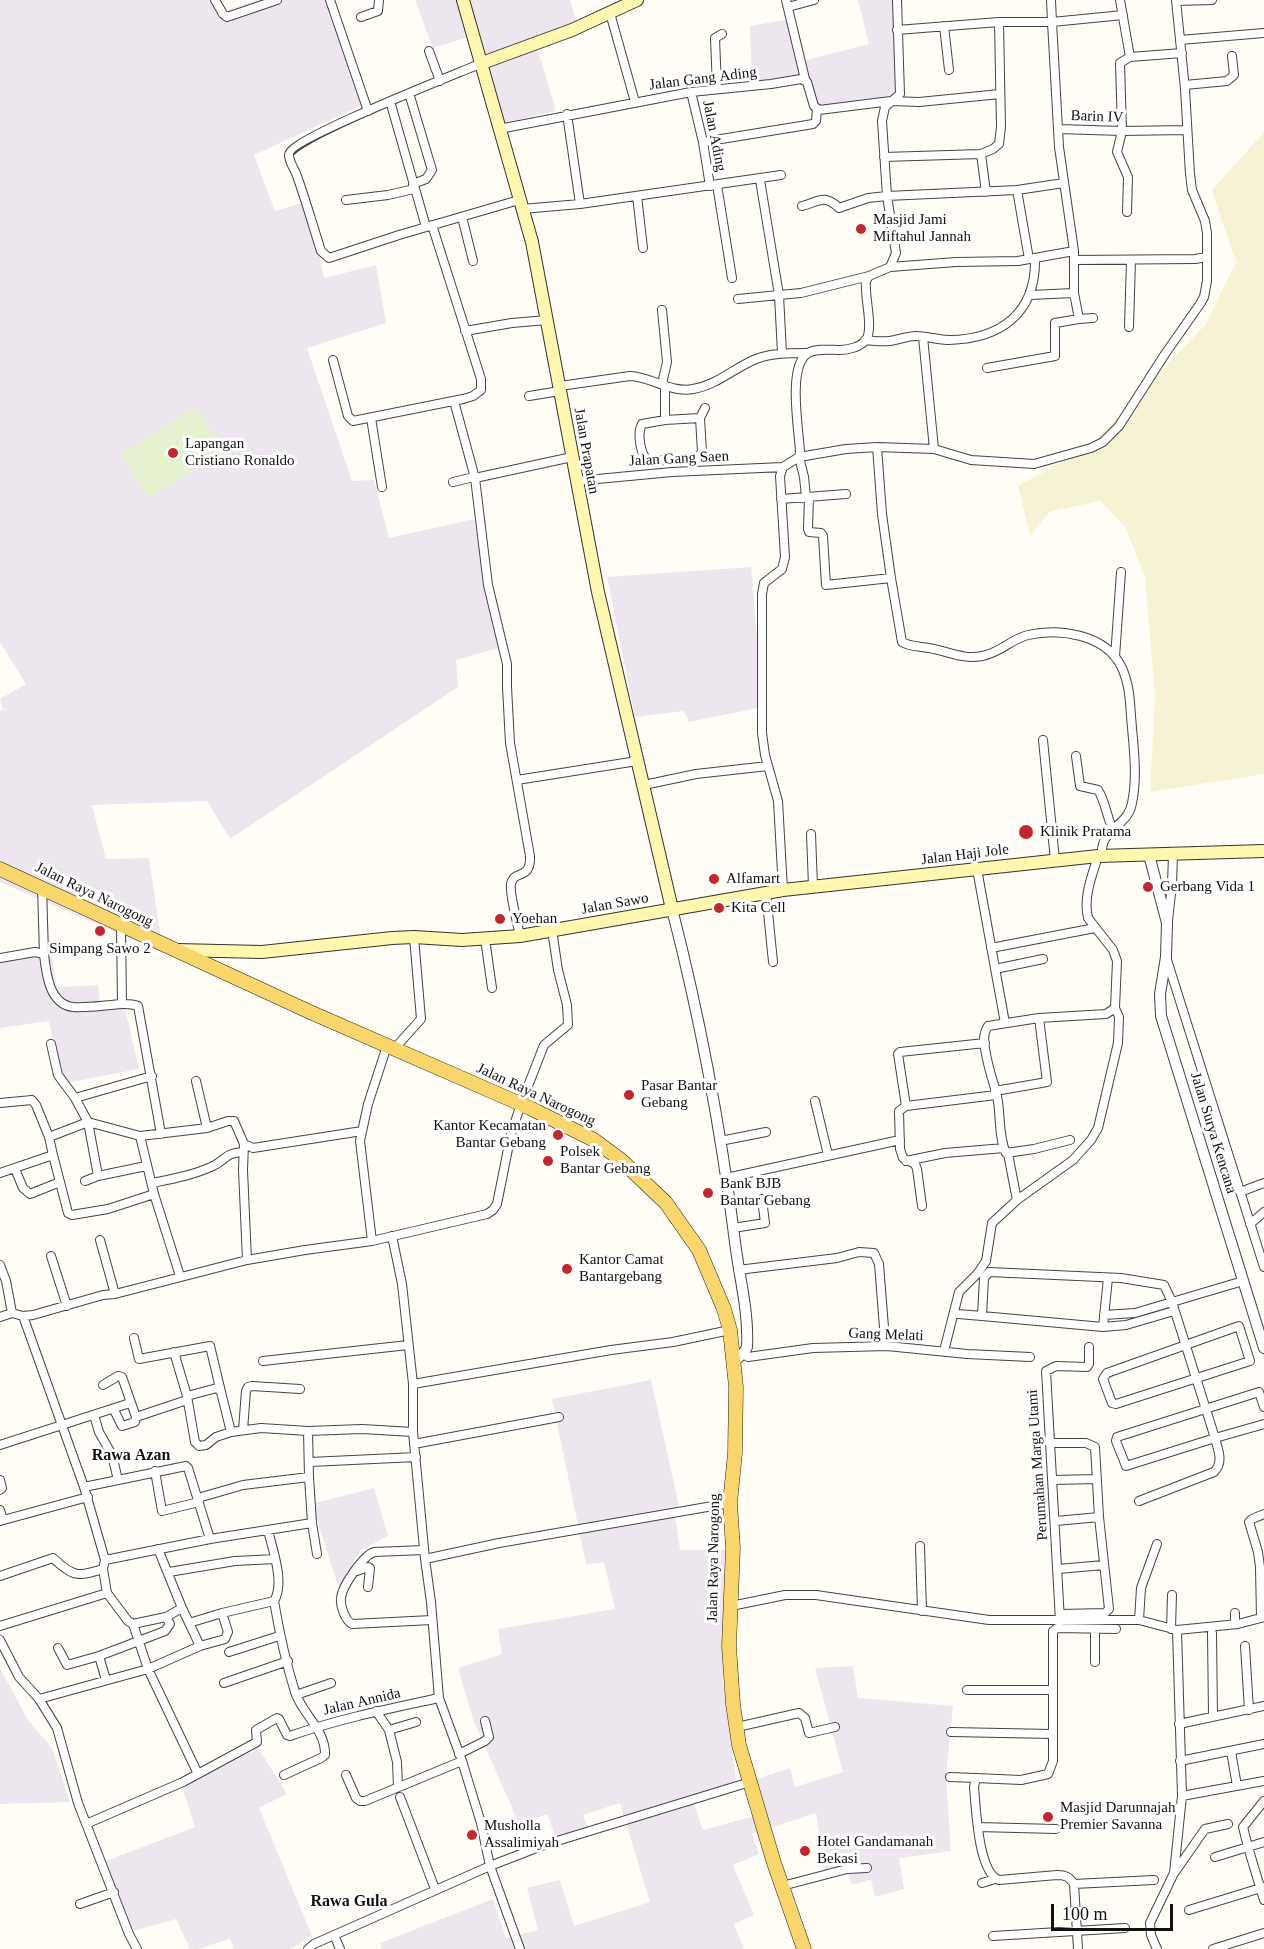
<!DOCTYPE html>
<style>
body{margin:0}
#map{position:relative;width:1264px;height:1949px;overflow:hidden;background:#fffdf5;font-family:"Times New Roman",serif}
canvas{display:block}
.scale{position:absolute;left:1051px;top:1904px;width:122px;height:27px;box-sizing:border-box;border:3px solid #111;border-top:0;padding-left:8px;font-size:18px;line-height:21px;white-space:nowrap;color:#111;-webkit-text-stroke:4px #fff;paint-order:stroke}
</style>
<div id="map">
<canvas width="1264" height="1949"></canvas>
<div class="scale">100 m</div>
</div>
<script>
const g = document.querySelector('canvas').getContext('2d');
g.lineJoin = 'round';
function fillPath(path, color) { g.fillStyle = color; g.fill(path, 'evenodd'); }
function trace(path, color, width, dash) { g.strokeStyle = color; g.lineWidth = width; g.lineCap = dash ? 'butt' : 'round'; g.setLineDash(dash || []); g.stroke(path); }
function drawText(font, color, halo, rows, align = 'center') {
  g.font = font + ' "Times New Roman",serif'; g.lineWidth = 6; g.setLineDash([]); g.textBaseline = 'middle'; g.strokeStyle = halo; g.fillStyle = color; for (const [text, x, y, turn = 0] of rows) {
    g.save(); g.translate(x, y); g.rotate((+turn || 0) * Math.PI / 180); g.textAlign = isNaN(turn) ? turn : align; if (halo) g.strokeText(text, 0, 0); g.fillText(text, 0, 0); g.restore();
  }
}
fillPath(new Path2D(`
 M0 0H218L223 11 257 0H332L369 102 254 155 275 211 308 201 324 278 376 265 386 323 307 348 352 481 374 480 389 538 474 519 502 647 456 660 458 687 230 839 207 801 92 805 106 859 149 858 163 953 0 882V711L3 710 0 699 26 684 0 642Z
 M415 0H570L579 30 537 47 556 111 495 125 468 37 433 48Z
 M858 0H896L903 100 818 111 806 78 752 85 750 26 792 19 803 61 869 44Z
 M751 567 763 707 689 722 684 711 635 717 607 577Z
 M50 948 57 987 98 985 100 1001 123 1000 139 1069 66 1083 59 1072 49 1021 0 1028V956Z
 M651 1380 679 1506 674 1508 680 1550H725L723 1682 737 1787 692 1799 703 1830 758 1815 752 1781 790 1768 795 1787 843 1772 815 1668 853 1666 858 1698 953 1706 946 1776 951 1851 899 1858 904 1889 875 1897 871 1880 852 1885 847 1870 826 1876 816 1813 752 1834 759 1854 733 1865 754 1915 734 1924 744 1949H382L380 1943 493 1899 506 1938 538 1930 527 1888 560 1880 574 1926 650 1902 620 1803 583 1815 588 1827 556 1838 547 1814 519 1824 473 1719 458 1668 502 1654 498 1629 615 1609 604 1563 586 1564 552 1399Z
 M374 1488 388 1536 360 1551 339 1589 312 1504Z
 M0 1668 28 1720 52 1748 70 1802 0 1804Z
 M259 1749 287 1794 259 1808 312 1936 291 1949H234L230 1939 198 1949H190L176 1919 133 1931 106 1861 195 1827 180 1781Z`), '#eee6ef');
fillPath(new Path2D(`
 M1264 132V774L1150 792 1155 697 1145 578 1126 528 1101 501 1051 511 1030 535 1018 486 1090 446 1205 325 1236 262 1212 190Z`), '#f6f3d4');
fillPath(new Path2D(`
 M195 407 225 451 149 497 121 455Z`), '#e6f2cf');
const minor = new Path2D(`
 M215 0 223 14 227 17 277 0
 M330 0 368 111
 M786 0 805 79
 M1120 0 1130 57
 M1176 1 1212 0
 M788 7 814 0
 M610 13 635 102
 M361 17 378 11 379 0
 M944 26 949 70
 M897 30 999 22H1052L1051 0
 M1180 40 1264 33
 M429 51 440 81
 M482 63C459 73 287 140 289 155 289 162 295 170 297 176 306 201 313 226 321 251L329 258 399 235 519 200
 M1185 85 1227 81 1234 75 1232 56
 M717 88 715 38 722 34
 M691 92 703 142 710 186
 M409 93 432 170 426 179 413 184
 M390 101 426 227
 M567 114 580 204
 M499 129 691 92 771 84 801 79 807 82 814 106 819 110 891 101 919 102 1000 94
 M1058 129 1052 22 1123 15
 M703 142 813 124 816 121 817 109
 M981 154 986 192
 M884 157 981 154 993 149 999 144 1001 127 999 22
 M760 180 779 295 801 293 869 276
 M717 185 732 278
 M1017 190 1029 259
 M637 196 643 248
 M346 200 388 195 414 189
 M802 206C820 201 824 194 839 208L868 198 887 196 1017 190 1064 183
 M522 209 580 204 781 175
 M1127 212 1128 177 1117 152 1122 131 1120 63 1130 57 1182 53
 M462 217 473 261
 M1074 260 1195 259 1207 257
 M890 267 956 262 1018 261 1074 251
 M1030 295 1074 293
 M738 299 779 295 782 353
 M662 310 667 362 662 384
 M1093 318 1079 319 1074 293V251L1059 147 1058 129 1122 131 1186 130
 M1129 327 1131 260
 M465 331 512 323 547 320
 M923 337 934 449
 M865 340C873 341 881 342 889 341 898 340 907 336 916 336 927 336 938 340 949 340 1001 339 1036 313 1035 259
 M333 360 348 416 353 421 463 399 473 396 481 390V379L432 225
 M987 368 1055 356V323L1079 319
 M665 385V420
 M560 386 630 376C652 377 670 393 693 389 717 385 734 368 756 359 772 353 789 353 806 353
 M529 396 560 391
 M454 401 475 478 488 585 507 664V687L510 743 530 856C531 881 514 869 511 884 509 893 518 925 520 936
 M371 418 382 487
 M700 418 702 452 697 458 649 461C640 456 637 433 642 424L665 420 700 418 705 408
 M877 447 882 514 891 578 902 642C910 647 920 646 929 648 948 651 963 660 982 656 1000 653 1011 639 1028 635 1059 628 1105 634 1121 666 1129 682 1130 699 1131 716 1133 743 1138 775 1132 803 1129 821 1114 825 1105 839 1102 844 1102 850 1101 856
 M475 478 572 457
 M576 481 672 472 783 467
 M453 482 474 477
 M806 497 804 477 799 457 846 449 877 447 934 449 971 460 1034 464 1091 448 1103 442 1119 426 1165 354 1200 304 1204 297 1207 281V233L1205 221 1192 190 1190 174 1185 89 1176 0
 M809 497 808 529 809 532 821 533 823 536 826 585 891 578
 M781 499 846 494
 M1115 657 1121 572
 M1043 740 1055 860
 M1076 756 1080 786 1098 790C1106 802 1108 824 1114 830
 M517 780 637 761
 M644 785 696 774 768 766
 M811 834 813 886
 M977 869 1005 1023
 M783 890 778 801 765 755 762 733V594L764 583 782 569 785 557 780 476 783 467 799 457 800 452C799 430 787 366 808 353 816 348 831 350 840 350 848 350 860 347 866 340 874 328 864 296 866 281L869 276 890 267 896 253 887 196 882 121 885 107 900 94 897 0
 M766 892 773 962
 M1168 920 1172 885 1173 854
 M121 927 122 1004
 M485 939 492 988
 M991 948 1095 928
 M44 954C46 973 49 1004 73 1007 85 1008 99 1006 111 1005 119 1004 130 1003 138 1006L161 1134
 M0 958 35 952 44 954 42 887
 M1167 960 1264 1267
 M995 969 1043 959
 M51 1044 58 1075 75 1098 88 1122 98 1176
 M394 1049 421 1019 414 937
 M196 1081 207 1128
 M995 1091 1047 1082 1039 1018
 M75 1098 152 1076
 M815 1101 828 1155
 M0 1103 32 1100 36 1105 49 1137
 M906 1106 898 1054 900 1052 985 1043
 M140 1136 154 1194 180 1276
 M1070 1140 1034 1149 1006 1153C998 1136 1001 1114 997 1096 992 1077 985 1059 984 1039 984 1034 985 1031 988 1026L1039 1018 1106 1014 1115 1008
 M720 1141 766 1132
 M244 1144 243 1170 247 1260
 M1008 1154 1017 1200
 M53 1155 68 1213 72 1215 108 1209 154 1194
 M906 1161 945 1153 1004 1148
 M15 1169 23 1188 30 1194 60 1182
 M0 1173 53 1155 49 1137 88 1122 140 1136 207 1128 228 1121H234L244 1144 253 1148 362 1131
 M726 1178 900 1140
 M85 1181 98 1176 146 1166
 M152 1183C172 1179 194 1175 213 1166 226 1160 225 1153 242 1152
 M1240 1192 1264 1183
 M922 1206 917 1169 915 1164 903 1158 900 1149 899 1111 906 1106 996 1095
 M1250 1224 1264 1212
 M733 1228 765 1223 762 1199
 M392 1236 402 1284 413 1384V1432L425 1559 431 1602 439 1698 462 1761 481 1823 490 1866 520 1949
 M100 1240 115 1294
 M372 1241 360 1141 368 1104 387 1046
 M51 1256 67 1306
 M0 1265 6 1281 12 1313 0 1317
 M738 1270 837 1258 859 1252 874 1253 879 1264 885 1340
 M1108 1278 1103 1327 1126 1325 1174 1311
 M12 1313 23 1316 33 1315 103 1295 115 1294 247 1260 305 1250 372 1241 487 1214 493 1210 497 1204 511 1134 521 1104 544 1045 568 1025 567 1005 558 970 552 930
 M958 1314 982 1316
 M1104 1315 1135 1313 1243 1281
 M1239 1326 1250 1361 1116 1404 1112 1403 1103 1379 1107 1373Z
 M1103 1327 982 1316 984 1278 989 1272 1121 1278 1164 1285 1172 1302 1215 1438 1264 1424
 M134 1338 139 1359 210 1346 221 1392
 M944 1351 959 1292 978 1273 986 1261 992 1223 1017 1200 1073 1160 1091 1140 1098 1128 1118 1043 1119 1017 1115 1008 1117 961 1113 950 1088 918C1083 897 1092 876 1098 856
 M174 1352 187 1396
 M743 1354 748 1357 813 1348 887 1346 967 1354 1030 1357
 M263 1361 408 1345
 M413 1384 611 1350 673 1342 730 1330
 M103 1385 118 1376 122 1377 136 1417 187 1400
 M114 1410 122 1426 135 1422 136 1417
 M94 1415 99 1432 112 1455 118 1480
 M243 1430 246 1391 248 1387 252 1386 300 1389
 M231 1432 221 1392 217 1388 187 1396 195 1442 199 1446 206 1445 216 1437 231 1432 261 1428 308 1431 362 1429 413 1432
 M1049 1443H1086L1095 1447 1099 1517 1109 1609 1105 1613 1060 1614
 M414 1444 559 1417
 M0 1445 130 1403
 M310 1462 416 1457
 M155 1471 162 1511 199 1502
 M309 1477 312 1523
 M0 1480 2 1488 0 1490
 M1053 1480 1097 1479
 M84 1487 186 1466 188 1468 210 1539
 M198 1498 243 1485 309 1477 308 1431
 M1139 1501 1214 1472C1224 1462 1218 1450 1215 1438L1126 1466 1116 1441 1117 1437 1259 1392 1264 1407
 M0 1510 3 1520
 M0 1521 88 1497
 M1056 1521 1099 1517
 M920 1546 922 1611
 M424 1550 374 1552C363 1556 342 1586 341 1598 340 1606 345 1620 352 1624L432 1620
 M425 1559 499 1543 730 1503
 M105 1560 210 1539 312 1523 317 1554
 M1058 1569 1104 1565
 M169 1572 235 1561 275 1559
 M354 1572 368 1567 370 1568 368 1587
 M0 1576 53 1558C73 1577 78 1577 103 1569
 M107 1593 128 1621 133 1624 166 1617
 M274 1601C279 1631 286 1663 295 1692 302 1714 326 1730 325 1755L321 1758 284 1775
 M730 1603 736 1605 785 1595H816L989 1620H1139L1177 1630 1238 1624 1264 1617
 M182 1608 200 1646
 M1235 1613V1624
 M1261 1618 1260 1567 1258 1552 1249 1522 1252 1519 1264 1514
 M1139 1620 1141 1588 1157 1544
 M1060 1621 1046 1371 1056 1366 1087 1367 1089 1364V1347
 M189 1623 222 1613
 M133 1624 148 1669 198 1774
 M0 1626 107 1593 103 1569 105 1560 84 1487 23 1316
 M1171 1629 1172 1595
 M1212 1633 1213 1716
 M0 1640 19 1677 39 1699 57 1728 78 1803 129 1934 137 1949
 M1245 1646 1249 1710
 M58 1648 67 1665 99 1656
 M229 1652 279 1636
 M1095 1662V1629
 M106 1680 99 1656 165 1631 170 1624 166 1617 182 1608 158 1549
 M224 1683 288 1661
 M967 1690H1053
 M296 1695 331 1683
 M39 1699 148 1669 200 1646 225 1639 228 1632 222 1613 274 1601C285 1584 273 1550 268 1531
 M376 1711 389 1730
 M1179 1724 1264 1706
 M737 1727 799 1713 805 1718 809 1733 835 1727
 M951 1732 1052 1734
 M1231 1751 1237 1786
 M459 1754 485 1741 489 1737 485 1721
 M1180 1761 1264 1744
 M346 1775 356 1798 360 1801H365L462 1761
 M950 1777 976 1778
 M398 1787 397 1762 389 1730 416 1722
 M1182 1796 1264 1781
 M400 1797 435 1889
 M86 1824 183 1782 257 1742 256 1730 277 1718 279 1719 287 1735 290 1736C338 1719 388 1709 439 1698
 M978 1827 1056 1829
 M1264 1842 1248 1847 1264 1900
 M1215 1857 1248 1847 1243 1827 1264 1801
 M1175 1872 1205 1829 1228 1824
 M982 1883 995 1879
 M1074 1884 1154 1880
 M782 1886 847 1869 867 1868
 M80 1904 114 1892
 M1189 1910 1264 1887
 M334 1935 340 1949
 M993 1936 1125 1928
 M308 1949 314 1944 490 1866 544 1845 750 1782
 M1078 1949 1074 1884C1069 1877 1066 1875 1057 1875L999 1880C978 1873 976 1807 974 1787L976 1778 1021 1780 1048 1774 1053 1761V1631L1057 1628 1116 1629
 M1157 1949 1151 1935 1150 1923 1174 1873 1182 1796 1177 1630
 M1213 1949 1264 1933`);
const tertiary = new Path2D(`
 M1149 855 1167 923 1166 957 1160 994 1161 1016 1264 1348
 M672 909C700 1018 721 1130 735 1242 739 1276 749 1312 747 1347L745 1351 733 1363`);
const secondary = new Path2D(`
 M463 0 532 242 598 592 672 909
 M482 63 572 30 637 0
 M177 950 262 952 392 938 414 937 462 940 520 936 783 890 1098 856 1264 851`);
const primary = new Path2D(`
 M0 869 310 1012 530 1108 594 1140 621 1160 666 1203 699 1250 724 1309 730 1330 736 1387 735 1453 730 1503 733 1548 729 1646 733 1704 739 1745 774 1863 804 1949`);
trace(minor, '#444', 10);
trace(tertiary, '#444', 12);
trace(secondary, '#333', 14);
trace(primary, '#222', 15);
trace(minor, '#fff', 8);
trace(tertiary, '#fff', 10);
trace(secondary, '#fff6b0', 12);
trace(primary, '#f9d66b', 14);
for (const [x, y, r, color] of [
 [861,229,6,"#c4262e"],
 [173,453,6,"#c4262e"],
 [1026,832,8,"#c4262e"],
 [714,879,6,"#c4262e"],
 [1148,887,6,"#c4262e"],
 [719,908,6,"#c4262e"],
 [500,919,6,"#c4262e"],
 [100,931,6,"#c4262e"],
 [629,1095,6,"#c4262e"],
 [558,1135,6,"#c4262e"],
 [548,1161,6,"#c4262e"],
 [708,1193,6,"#c4262e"],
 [567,1269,6,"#c4262e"],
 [1048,1817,6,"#c4262e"],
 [472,1835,6,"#c4262e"],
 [805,1851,6,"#c4262e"]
]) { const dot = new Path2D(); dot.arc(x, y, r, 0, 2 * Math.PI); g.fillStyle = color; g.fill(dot); trace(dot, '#fff', 2); }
drawText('15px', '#111', '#fff', [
 ["Jalan Gang Ading",703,79,-7],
 ["Barin IV",1097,117,2],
 ["Jalan Ading",714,136,79],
 ["Jalan Prapatan",586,451,80],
 ["Jalan Gang Saen",679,459,-3],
 ["Jalan Haji Jole",965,855,-7],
 ["Jalan Raya Narogong",94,895,26],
 ["Jalan Sawo",615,904,-10],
 ["Jalan Raya Narogong",536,1095,25],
 ["Jalan Surya Kencana",1213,1133,73],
 ["Gang Melati",886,1335,2],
 ["Perumahan Marga Utami",1038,1465,-94],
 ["Jalan Raya Narogong",714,1558,-89],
 ["Jalan Annida",362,1702,-13]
]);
drawText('15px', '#111', '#fff', [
 ["Masjid Jami",873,220],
 ["Miftahul Jannah",873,237],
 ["Lapangan",185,444],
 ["Cristiano Ronaldo",185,461],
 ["Klinik Pratama",1040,832],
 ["Alfamart",726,879],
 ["Gerbang Vida 1",1160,887],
 ["Kita Cell",731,908],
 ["Yoehan",512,919],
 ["Simpang Sawo 2",100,949,"center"],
 ["Pasar Bantar",641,1086],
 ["Gebang",641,1103],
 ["Kantor Kecamatan",546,1126,"right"],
 ["Bantar Gebang",546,1143,"right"],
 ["Polsek",560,1152],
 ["Bantar Gebang",560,1169],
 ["Bank BJB",720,1184],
 ["Bantar Gebang",720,1201],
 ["Kantor Camat",579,1260],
 ["Bantargebang",579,1277],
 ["Masjid Darunnajah",1060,1808],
 ["Premier Savanna",1060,1825],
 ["Musholla",484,1826],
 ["Assalimiyah",484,1843],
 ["Hotel Gandamanah",817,1842],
 ["Bekasi",817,1859]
], 'left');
drawText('bold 16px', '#111', '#fff', [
 ["Rawa Azan",131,1456],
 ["Rawa Gula",349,1902]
]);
</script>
